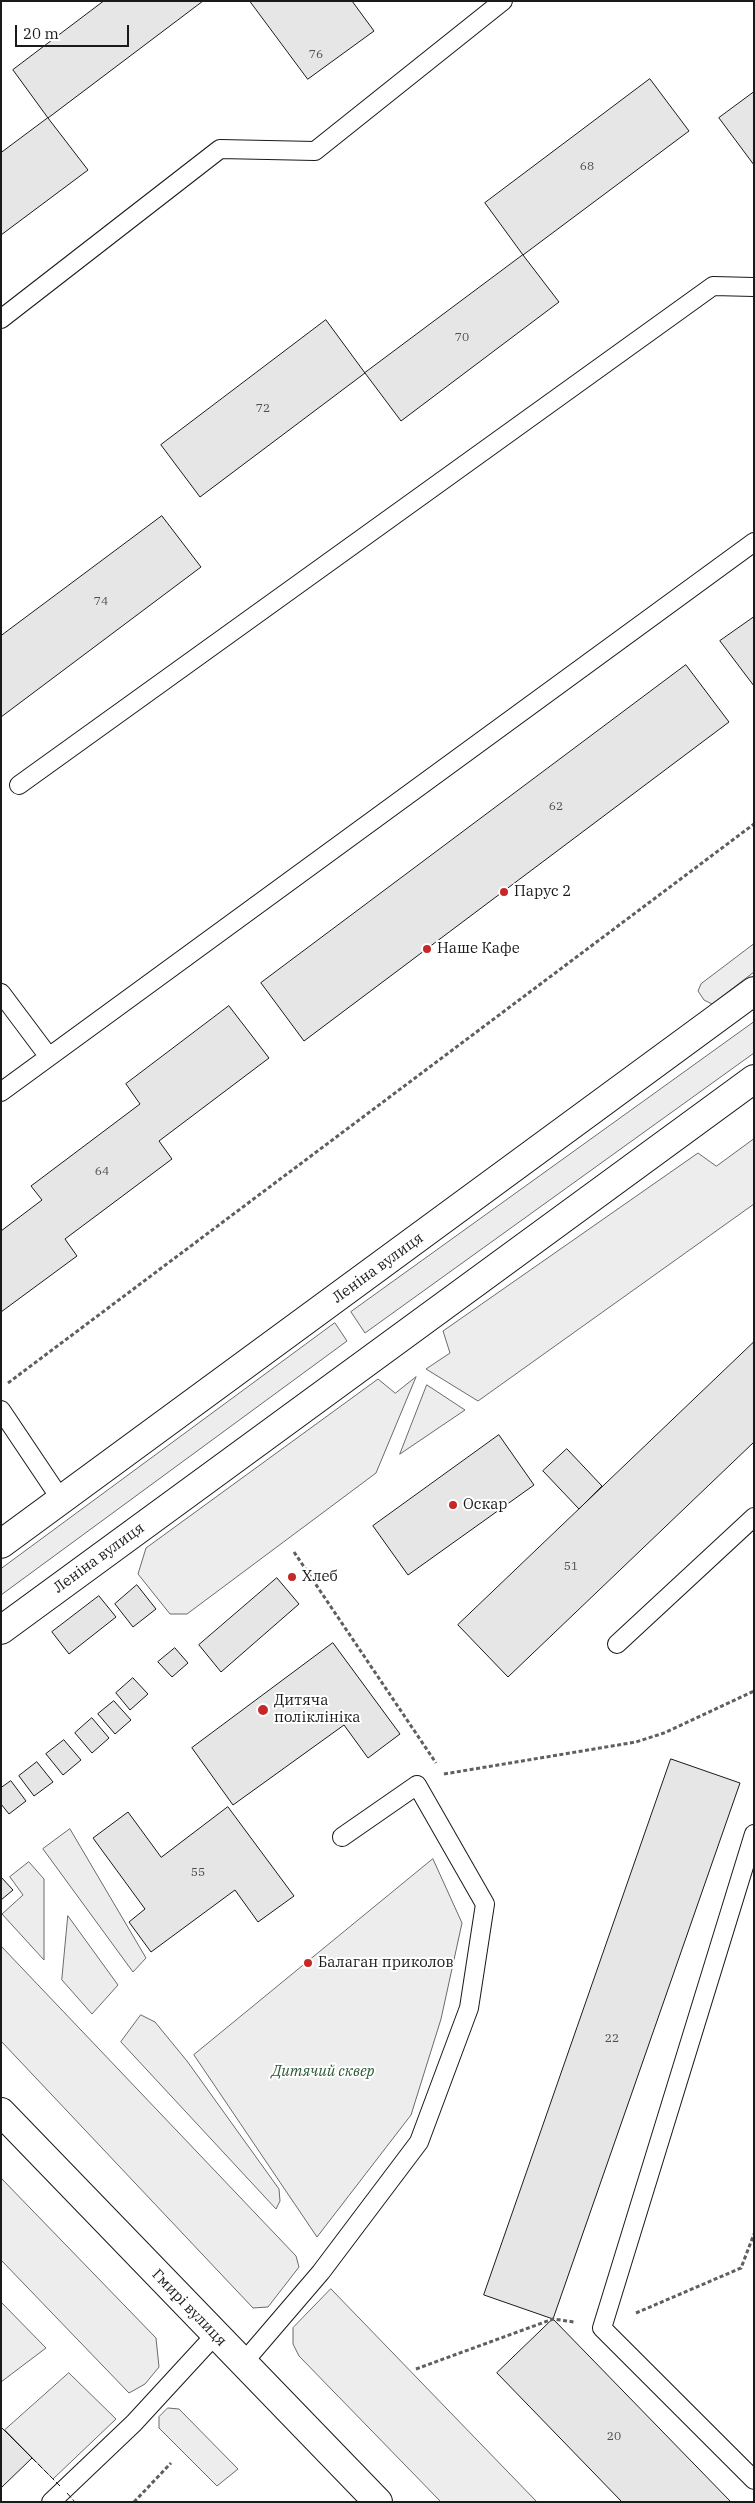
<!DOCTYPE html>
<meta charset="utf-8">
<style>
body{margin:0}
#map{position:relative;width:755px;height:2503px;overflow:hidden;background:#fff;font-family:"IBM Plex Serif",serif}
canvas{display:block}
.frame{position:absolute;inset:0;border:2px solid #1a1a1a;pointer-events:none}
.scale{position:absolute;left:15px;top:25px;width:114px;height:22px;box-sizing:border-box;border:2px solid #1a1a1a;border-top:0;padding-left:6px;font-size:15px;line-height:18px;white-space:nowrap;color:#1a1a1a;-webkit-text-stroke:4px #fff;paint-order:stroke}
</style>
<div id="map">
<canvas width="755" height="2503"></canvas>
<div class="frame"></div>
<div class="scale">20 m</div>
</div>
<script>
const g = document.querySelector('canvas').getContext('2d');
g.lineJoin = 'round';
function fillPath(path, color) { g.fillStyle = color; g.fill(path, 'evenodd'); }
function trace(path, color, width, dash) { g.strokeStyle = color; g.lineWidth = width; g.lineCap = dash ? 'butt' : 'round'; g.setLineDash(dash || []); g.stroke(path); }
function drawText(font, color, halo, rows, align = 'center') {
  g.font = font + ' "IBM Plex Serif",serif'; g.lineWidth = 4; g.setLineDash([]); g.textBaseline = 'middle'; g.strokeStyle = halo; g.fillStyle = color; for (const [text, x, y, turn = 0] of rows) {
    g.save(); g.translate(x, y); g.rotate((+turn || 0) * Math.PI / 180); g.textAlign = isNaN(turn) ? turn : align; if (halo) g.strokeText(text, 0, 0); g.fillText(text, 0, 0); g.restore();
  }
}
const built = new Path2D(`
 M754 944V972L712 1004 704 1000 698 991 701 984Z
 M754 1022V1053L365 1333 351 1312Z
 M754 1139V1204L478 1401 426 1369 450 1353 443 1331 698 1153 716 1166Z
 M335 1323 347 1341 1 1595V1569Z
 M416 1377 376 1473 187 1614H170L138 1574 146 1548 378 1379 395 1393Z
 M427 1385 465 1410 400 1454Z
 M70 1829 146 1958 133 1972 43 1849Z
 M433 1859 462 1923 441 2019 411 2115 317 2237 194 2055Z
 M29 1862 44 1879V1960L2 1914 23 1895 10 1877Z
 M68 1916 118 1985 92 2014 62 1980Z
 M1 1946 296 2256 299 2267 268 2307 253 2308 1 2041Z
 M141 2015 155 2022 187 2061 279 2189 280 2201 276 2209 121 2042Z
 M1 2178 156 2338 159 2367 145 2384 129 2393 1 2260Z
 M331 2289 537 2502H441L299 2356 293 2344V2328Z
 M1 2302 46 2348 1 2382Z
 M69 2373 116 2419 53 2479 5 2430Z
 M168 2408 179 2409 238 2469 217 2486 159 2428V2417Z`);
fillPath(built, '#ededed');
trace(built, '#6a6a6a', 1);
const building = new Path2D(`
 M104 1H203L48 118 13 70Z
 M250 1H352L374 31 308 79Z
 M650 79 689 131 523 255 485 203Z
 M754 92V165L719 118Z
 M48 118 88 170 1 235V153Z
 M523 255 559 302 401 421 365 373Z
 M326 320 365 373 200 497 161 445Z
 M162 516 201 567 1 717V636Z
 M754 617V686L720 641Z
 M686 665 729 722 304 1041 261 983Z
 M229 1006 269 1058 159 1141 172 1159 65 1239 77 1256 1 1312V1231L42 1200 31 1186 140 1104 126 1084Z
 M754 1342V1442L508 1677 458 1625Z
 M499 1435 534 1485 408 1575 373 1526Z
 M567 1449 602 1486 579 1509 543 1471Z
 M277 1578 299 1604 221 1672 199 1645Z
 M137 1585 156 1609 133 1627 115 1604Z
 M99 1596 116 1617 69 1654 52 1632Z
 M333 1643 400 1734 368 1758 344 1725 233 1805 192 1748Z
 M175 1648 188 1663 172 1677 158 1662Z
 M133 1678 148 1694 130 1710 116 1693Z
 M114 1701 131 1720 115 1734 98 1714Z
 M92 1718 109 1738 92 1753 75 1733Z
 M64 1740 81 1760 63 1775 46 1754Z
 M671 1759 740 1783 553 2319 484 2295Z
 M37 1762 53 1782 34 1796 19 1776Z
 M11 1781 26 1801 9 1814 1 1804V1788Z
 M228 1807 294 1896 258 1922 235 1890 151 1952 129 1922 145 1909 93 1838 128 1812 161 1857Z
 M1 1877 13 1890 1 1900Z
 M553 2319 731 2502H622L497 2373Z
 M1 2427 32 2458 1 2488Z`);
fillPath(building, '#e6e6e6');
trace(building, '#1a1a1a', 1);
const service = new Path2D(`
 M1 319 220 149 315 151 503 1
 M19 785 713 286 754 287
 M1 993 49 1057
 M1 1092 754 542
 M1 1410 62 1501
 M617 1644 754 1517
 M754 1834 602 2328 754 2480
 M243 2363 321 2272 419 2142 469 2008 485 1904 417 1785 342 1837
 M51 2502 134 2423 215 2335`);
const tertiary = new Path2D(`
 M1 1544 754 991
 M1 1630 754 1079
 M1 2112 378 2502`);
trace(service, '#1a1a1a', 20);
trace(tertiary, '#1a1a1a', 30);
trace(new Path2D(`
 M8 1383 754 824
 M294 1552 436 1763
 M444 1774 636 1742 664 1733 754 1691
 M636 2313 741 2268 754 2234
 M416 2369 553 2319 574 2322
 M134 2502 171 2463`), '#5f5f5f', 3, [4, 2.5]);
trace(service, '#fff', 18);
trace(tertiary, '#fff', 28);
trace(new Path2D(`
 M32 2458 60 2486
 M67 2493 75 2502`), '#1a1a1a', 1, [6, 2.5]);
for (const [x, y, r, color] of [
 [504,892,5,"#c62828"],
 [427,949,5,"#c62828"],
 [453,1505,5,"#c62828"],
 [292,1577,5,"#c62828"],
 [263,1710,6,"#c62828"],
 [308,1963,5,"#c62828"]
]) { const dot = new Path2D(); dot.arc(x, y, r, 0, 2 * Math.PI); g.fillStyle = color; g.fill(dot); trace(dot, '#fff', 2); }
drawText('12px', '#4d4d4d', null, [
 ["76",316,55],
 ["68",587,167],
 ["70",462,338],
 ["72",263,409],
 ["74",101,602],
 ["62",556,807],
 ["64",102,1172],
 ["51",571,1567],
 ["55",198,1873],
 ["22",612,2039],
 ["20",614,2437]
]);
drawText('15px', '#1a1a1a', '#fff', [
 ["Парус 2",514,892],
 ["Наше Кафе",437,949],
 ["Оскар",463,1505],
 ["Хлеб",302,1577],
 ["Дитяча",274,1701],
 ["поліклініка",274,1718],
 ["Балаган приколов",318,1963]
], 'left');
drawText('15px', '#1a1a1a', '#fff', [
 ["Леніна вулиця",378,1268,-36],
 ["Леніна вулиця",99,1558,-36],
 ["Гмирі вулиця",189,2308,46]
]);
drawText('italic 15px', '#2b5a34', '#fff', [
 ["Дитячий сквер",323,2072]
]);
</script>
